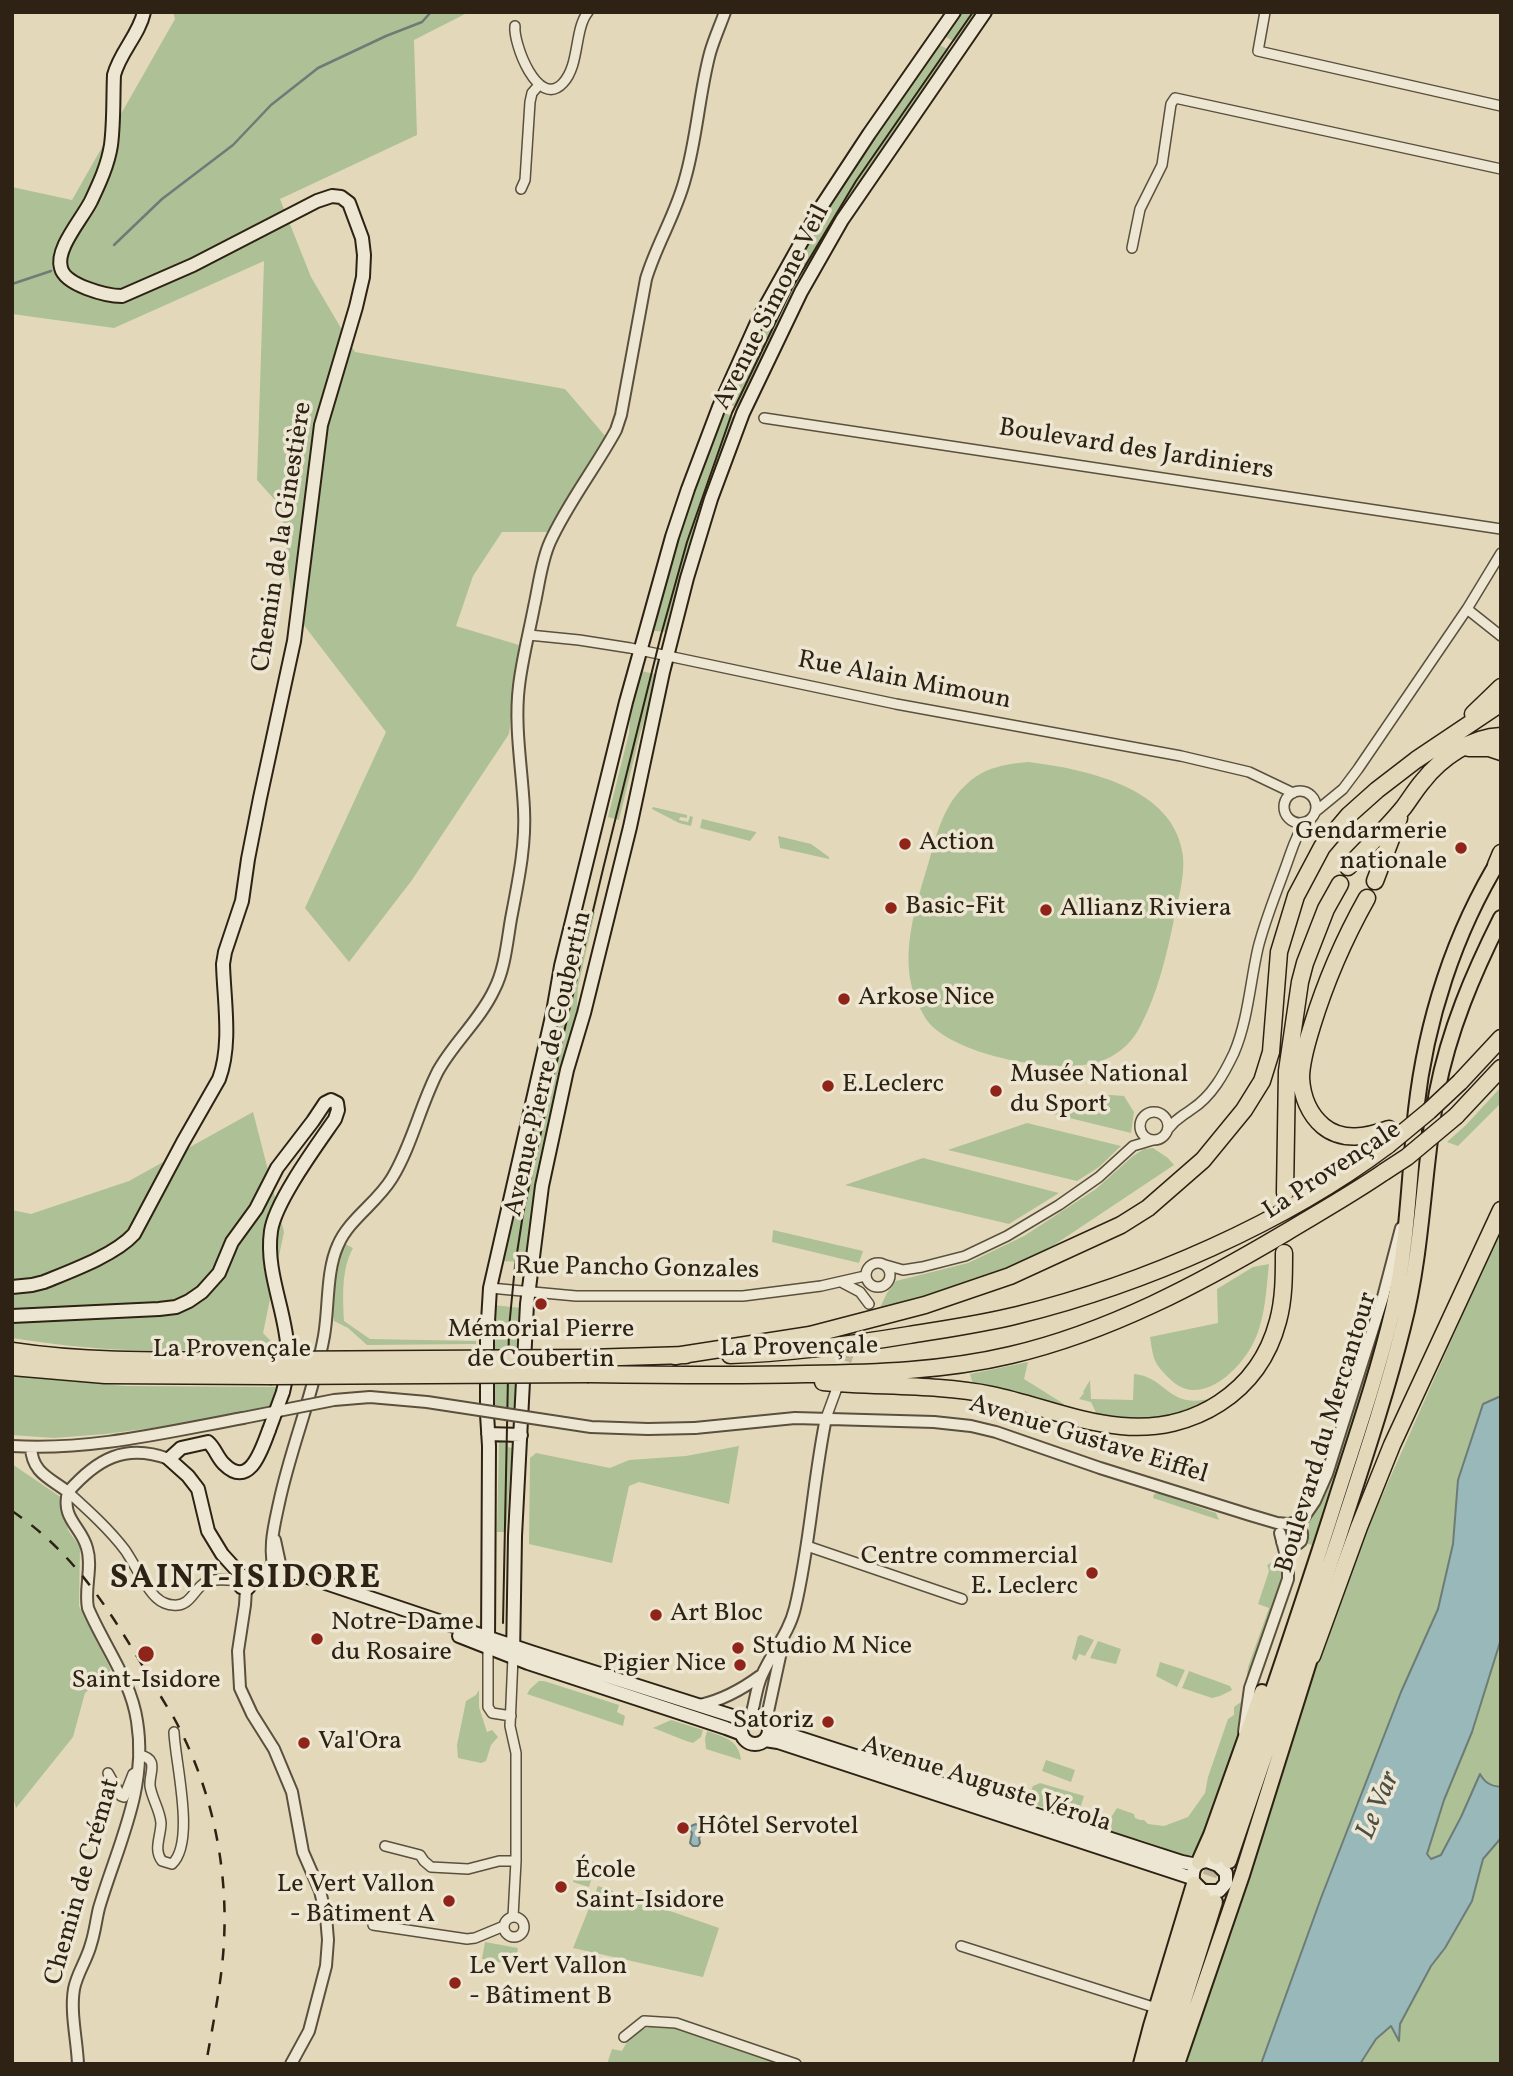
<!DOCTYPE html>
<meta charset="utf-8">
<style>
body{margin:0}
#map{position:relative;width:1513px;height:2076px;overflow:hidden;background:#e3d9ba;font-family:Vollkorn,serif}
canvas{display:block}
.frame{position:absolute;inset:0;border:14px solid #2d2213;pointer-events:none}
</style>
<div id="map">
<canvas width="1513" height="2076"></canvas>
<div class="frame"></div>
</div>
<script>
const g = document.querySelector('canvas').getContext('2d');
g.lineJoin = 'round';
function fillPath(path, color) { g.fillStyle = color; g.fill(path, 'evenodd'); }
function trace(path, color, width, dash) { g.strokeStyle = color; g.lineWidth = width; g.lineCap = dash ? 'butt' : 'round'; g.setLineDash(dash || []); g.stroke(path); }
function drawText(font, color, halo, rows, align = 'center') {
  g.font = font + ' Vollkorn,serif'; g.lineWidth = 7; g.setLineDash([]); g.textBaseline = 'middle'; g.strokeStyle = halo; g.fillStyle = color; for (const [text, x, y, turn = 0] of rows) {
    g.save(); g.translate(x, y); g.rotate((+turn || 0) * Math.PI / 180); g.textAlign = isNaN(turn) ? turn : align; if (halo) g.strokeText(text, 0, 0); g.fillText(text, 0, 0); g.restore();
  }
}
fillPath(new Path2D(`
 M173 12H469L414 40 417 135 280 199 311 277 355 352 565 389 606 437 548 532H502L473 576 456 626 519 645 509 734 412 880 349 962 305 908 386 732 293 611 281 507 257 480 264 261 114 328 12 314V187L72 200 175 19Z
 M960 12H980L957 43 946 37 945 35Z
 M938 44 951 51 886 146 740 408 728 404 726 401 783 282 846 177Z
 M724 412 736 419 667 632 655 631 652 629 676 538 721 413Z
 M642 671 658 675 640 734 619 820 608 817 629 733 631 697Z
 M1028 762C1085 769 1175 787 1183 856 1185 877 1178 899 1174 919 1167 954 1158 992 1141 1025 1133 1041 1121 1053 1104 1060 1064 1077 951 1056 926 1019 917 1004 910 987 909 970 906 933 919 895 929 861 934 843 939 823 949 806 953 798 962 788 969 782 986 767 1007 764 1028 762Z
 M653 807 687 815V818L680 817 679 820 688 822 690 816 693 817 691 826 679 823 652 809Z
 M702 819 756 832V833L750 841 700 828Z
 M778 836 811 844 829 857V859L780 848Z
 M585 910 595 912 578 987 576 1023 562 1065 545 1137 525 1262 501 1261 556 1024Z
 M1501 1087V1103L1458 1146 1447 1142 1466 1125Z
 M1110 1095 1124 1096 1134 1112 1131 1133 1053 1114Z
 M253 1112 284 1232 263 1333 277 1347C229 1349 180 1352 131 1350 91 1349 52 1344 12 1338V1210L31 1214 129 1181Z
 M1027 1123 1121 1146 1099 1167 1077 1181 948 1150Z
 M1153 1148 1168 1158 1174 1165 1039 1255 985 1279 878 1312 887 1293 896 1281 968 1263 1024 1236 1096 1189 1133 1156 1144 1149Z
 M923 1158 1059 1193 1009 1224 845 1185Z
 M1501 1229V1396L1483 1404 1458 1480 1453 1544 1438 1609 1401 1692 1321 1898 1261 2064H1183L1318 1662 1361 1543Z
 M773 1230 863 1251 859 1263 772 1242Z
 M343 1243 353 1248C341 1270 343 1297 344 1321L370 1339 476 1341V1344L367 1345 348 1328 334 1321C330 1297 334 1265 343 1243Z
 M1269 1264C1266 1292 1265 1325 1250 1349 1235 1374 1199 1407 1171 1380 1164 1373 1157 1367 1154 1358 1152 1352 1151 1343 1150 1337L1218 1323 1217 1289 1253 1267Z
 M1389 1286 1390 1296 1363 1396 1332 1481 1312 1545 1308 1544 1309 1521 1329 1478Z
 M493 1305 522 1308 521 1324 492 1323Z
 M496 1332 521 1333 518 1413 492 1410V1349L495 1343Z
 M1028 1362 1024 1379 1064 1404 1056 1408 974 1388 970 1374Z
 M1134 1374C1168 1377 1168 1412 1216 1397L1210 1403 1158 1419 1098 1417 1091 1402 1079 1399 1084 1393 1083 1392 1090 1380 1091 1399 1133 1400Z
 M12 1376 125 1386 279 1387 272 1405 207 1421 105 1434 54 1438 12 1435Z
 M499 1441H507L508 1447 512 1448 506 1532H497Z
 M739 1446 729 1504 639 1482 629 1486 612 1563 529 1544 530 1458 536 1453 610 1468 629 1460 686 1456Z
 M12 1464 62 1498 68 1530 80 1547 79 1606 111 1670 85 1693 73 1737 16 1808 12 1794Z
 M1158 1493 1216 1513 1219 1520 1153 1498 1154 1494Z
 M1279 1558 1283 1569 1281 1586 1249 1681 1247 1674 1248 1667 1269 1608 1258 1604 1269 1571 1267 1565Z
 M1081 1635 1094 1640 1085 1656 1079 1654 1076 1661 1072 1658 1078 1636Z
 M1501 1639V1787L1492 1786 1480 1774 1461 1817 1441 1855 1431 1859 1427 1854 1444 1800 1472 1732Z
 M1098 1641 1121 1649 1116 1664 1090 1658Z
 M1160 1662 1185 1670 1177 1687 1156 1676Z
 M1189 1671 1230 1686 1232 1690 1220 1696 1212 1698 1182 1688Z
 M539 1681H544L619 1705 617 1712 625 1716 623 1726 527 1694 530 1689Z
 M479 1690V1707L487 1732 492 1730 498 1737 491 1745 486 1761 481 1763 458 1758 457 1745 466 1701 476 1695Z
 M1244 1700 1237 1745 1201 1850 1191 1855 1183 1856 1166 1852 1162 1847 1141 1840 1096 1829 1029 1802 1028 1798 1033 1786 1040 1783 1084 1796 1080 1809 1110 1819 1117 1808 1134 1814 1135 1818 1140 1820H1144L1148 1824 1164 1826 1188 1817 1205 1793 1208 1777 1228 1719 1234 1715V1707Z
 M671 1720 703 1730 701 1737 693 1743C679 1739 668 1733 653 1728Z
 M707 1731C724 1737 739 1740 741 1760L706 1749 705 1739Z
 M1046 1760 1075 1770 1071 1782 1042 1771Z
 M1501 1838V2064H1360L1376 2039 1392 2025 1399 2039 1400 2024 1431 1966 1445 1948 1472 1901 1483 1859Z
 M580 1858 596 1863 589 1887 573 1882Z
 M598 1886 719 1928 703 1977 573 1948Z
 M485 1942 518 1948 515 1965 482 1959Z
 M661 2025 679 2027 785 2064H607L612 2049 622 2051C630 2034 643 2026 661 2025Z`), '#aec095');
const water = new Path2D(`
 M1501 1396V1639L1472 1732 1444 1800 1427 1854 1431 1859 1441 1855 1461 1817 1480 1774C1485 1783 1491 1786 1501 1787V1838L1483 1859 1472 1901 1445 1948 1431 1966 1400 2024 1399 2041 1391 2026 1376 2039 1360 2064H1261L1321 1898 1401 1692 1438 1609 1453 1544 1458 1480 1483 1404Z
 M696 1824 704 1831 699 1838 700 1843 698 1846H693L690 1843 692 1833 689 1829 691 1826Z`);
fillPath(water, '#98b8b9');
trace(water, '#6d7c77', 2);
trace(new Path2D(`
 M114 245 162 199 233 145 271 105 318 68 386 36 422 22 431 12
 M12 284 51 271`), '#6d7c77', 2.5);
trace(new Path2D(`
 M842 1374 862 1321`), '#bfb499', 9, [9, 4.5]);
trace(new Path2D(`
 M1203 1896 1216 1857`), '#bfb499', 14, [14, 7]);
const minor = new Path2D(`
 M1265 12 1258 51 1501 106
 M515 26C513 43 538 110 563 83 580 65 574 29 588 12
 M521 189 525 180 530 102 532 93 539 85
 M1132 248 1140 209 1162 165 1171 104 1175 98 1501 169
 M764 418 1501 529
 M1467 609 1501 636
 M529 635 579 640 630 648 896 704 1181 756 1249 772 1293 793
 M1284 807a16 16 0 1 1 32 0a16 16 0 1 1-32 0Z
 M1315 812 1343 789 1358 769 1467 609 1501 553
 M1140 1126a14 14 0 1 1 28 0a14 14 0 1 1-28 0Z
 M1168 1129C1178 1117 1180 1118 1192 1109 1212 1096 1224 1074 1234 1053 1248 1020 1250 983 1258 948 1265 920 1276 894 1286 866 1292 850 1295 837 1305 822
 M866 1275a12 12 0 1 1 24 0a12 12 0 1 1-24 0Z
 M882 1264 903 1270 922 1267 965 1256 1007 1236 1059 1205 1099 1177 1133 1146 1153 1140
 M843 1283 860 1292 869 1304
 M490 1288 576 1296H743L821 1286 865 1276
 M826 1418 837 1388
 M68 1492C88 1510 109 1529 125 1550 134 1563 148 1592 158 1599 161 1602 168 1605 173 1605 191 1607 193 1589 206 1582 216 1578 228 1580 238 1581
 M807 1546 962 1599
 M488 1647V1707L492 1713 511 1716
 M139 1755C160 1759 149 1772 150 1786 152 1799 160 1810 161 1823 161 1836 153 1850 162 1861L172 1864C196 1842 175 1762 174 1732
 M108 1773 121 1796 124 1797 133 1774 138 1771
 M385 1846 420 1855 424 1861 431 1867 468 1869 499 1861H516
 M504 1927a10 10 0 1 1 20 0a10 10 0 1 1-20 0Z
 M513 1917 516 1861V1753L510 1726 513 1657
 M373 1925 467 1939 475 1938 504 1926
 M961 1946 1156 2008
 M624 2037 644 2021 676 2023 796 2064`);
const tertiary = new Path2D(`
 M695 1428 795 1418 934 1422 971 1426 996 1432 1100 1468 1250 1515 1277 1523 1288 1524
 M12 1446C90 1451 167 1432 243 1418
 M31 1447C32 1473 50 1478 68 1492
 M68 1492C61 1519 81 1526 87 1548 93 1567 84 1589 88 1608 104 1646 131 1680 137 1721 148 1789 118 1844 99 1908 96 1920 95 1932 91 1944 87 1960 77 1973 74 1989 70 2012 77 2040 78 2064
 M68 1492C97 1459 125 1443 169 1459
 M1298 1526 1315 1501 1327 1474 1383 1297 1401 1228
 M275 1540 281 1568 280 1576
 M1282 1542C1289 1548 1295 1547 1301 1541 1304 1533 1301 1526 1292 1523
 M276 1575C267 1552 274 1526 279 1503 291 1446 314 1393 324 1336 329 1308 326 1271 338 1245 349 1219 377 1203 392 1178 412 1145 420 1106 438 1071 454 1042 480 1020 494 990 505 969 507 942 511 919 518 882 526 846 524 809 522 768 514 726 519 686 522 660 529 633 534 607 539 585 541 562 550 542 567 504 596 467 616 430L621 415 646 279C656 245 676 214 685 179 697 138 699 94 710 53 714 39 720 26 725 12
 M246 1589 245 1605 238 1651 240 1688 252 1714 274 1749 292 1792 303 1852 320 1891 326 1916 328 1940 326 1966 309 2031 291 2064
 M700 1705C723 1700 741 1690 760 1676
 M751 1716C755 1703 756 1688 762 1675 772 1652 789 1633 795 1608 810 1546 813 1481 826 1418
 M766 1721 782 1647
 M1244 1732 1250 1688 1288 1579V1564L1280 1533`);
const secondary = new Path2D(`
 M12 1287 32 1285 44 1282C71 1271 115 1255 134 1234L183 1142 219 1079C232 1044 224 1001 223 964L225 952 242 901 248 859 260 798 294 641 321 425 356 307 363 277 364 255 362 238 349 203 341 197 332 196 317 201 193 265 122 296C106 296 65 285 61 268 55 249 82 219 91 201 99 184 108 165 111 145 114 122 113 98 114 75 120 52 139 35 144 12
 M12 1316 159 1309 176 1307 189 1301 202 1292 219 1273 232 1242 256 1209 277 1168 313 1121 325 1103 331 1100 337 1103 338 1110 335 1119C317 1145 275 1202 271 1231 265 1273 287 1313 288 1354 288 1367 286 1380 283 1392
 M488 1434 521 1435
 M241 1575 222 1554 208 1531 198 1489 188 1476 169 1459 181 1448 208 1442C215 1448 217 1457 224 1464 250 1490 262 1448 269 1430
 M241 1575 238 1582 241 1587 248 1588 253 1582
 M251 1577 273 1568H281L531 1652 745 1720
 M253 1582 276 1576 286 1577
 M459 1636 528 1663 726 1728 742 1734
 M488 1647 489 1446 487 1414V1338L490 1288 553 1012 561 966 626 702 672 537 688 489 719 407 759 318 821 207 869 134 954 12
 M513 1657 515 1536 527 1304 542 1186 567 1070 584 1013 630 827 663 672 687 578 711 499 743 413 801 292 842 220 985 12
 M741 1730a14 14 0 1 1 28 0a14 14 0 1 1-28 0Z
 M769 1728 1182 1862 1197 1865
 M765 1740 778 1742 1192 1878
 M1207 1861 1218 1865 1226 1873V1883L1219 1891H1203L1193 1881C1192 1870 1195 1862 1207 1861Z`);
const primary = new Path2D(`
 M1216 1857C1257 1737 1299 1617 1337 1496 1357 1434 1378 1372 1393 1309 1408 1244 1409 1176 1416 1110 1426 1021 1454 933 1501 857
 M1229 1861C1265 1754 1302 1647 1338 1540 1361 1469 1385 1399 1403 1327 1423 1250 1423 1170 1437 1092 1449 1030 1473 974 1501 918
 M1199 1862 1211 1835 1262 1692
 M1141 2064 1151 2026 1194 1884
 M1150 2064 1203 1896
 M1164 2064 1215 1902
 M1177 2064 1242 1875 1314 1646`);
const motorway = new Path2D(`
 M1473 714 1501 687
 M1469 748H1489L1501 752
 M1496 865 1501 853
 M1348 867C1367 847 1387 828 1404 807 1410 799 1416 789 1423 781 1441 758 1471 737 1501 736
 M1375 881 1399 818
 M1367 898C1344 939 1326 980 1312 1026 1307 1042 1301 1061 1301 1078 1302 1096 1309 1114 1323 1126 1342 1142 1367 1137 1389 1129
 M1460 1082 1501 1038
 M1456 1116 1501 1068
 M1285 1193 1287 1071 1300 982 1305 963 1326 909 1340 884
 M12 1351C97 1364 184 1360 270 1360
 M730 1355C790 1353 849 1345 909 1335 946 1329 982 1324 1018 1315 1144 1284 1284 1223 1388 1145
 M675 1356 810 1335 925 1305 1010 1276 1121 1225 1148 1208 1203 1160 1244 1110 1262 1081 1271 1052 1279 952 1296 896 1322 847 1349 815 1377 790 1416 760 1501 703
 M588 1358 686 1355
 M12 1367 105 1375 270 1376
 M589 1374C661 1375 733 1376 806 1374 874 1373 944 1371 1011 1355 1109 1332 1199 1284 1285 1233 1318 1213 1352 1194 1384 1172
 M823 1382C879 1387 937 1384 992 1395 1035 1404 1076 1422 1121 1426 1193 1433 1259 1393 1278 1321 1284 1299 1284 1276 1284 1253
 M1312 1656 1359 1527 1392 1445 1501 1210`);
trace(minor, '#5a503d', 12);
trace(tertiary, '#5a503d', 14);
trace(secondary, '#2d2213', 16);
trace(primary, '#2d2213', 18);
trace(motorway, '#2d2213', 19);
trace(minor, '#ede6d2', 9);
trace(tertiary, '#ede6d2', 10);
trace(secondary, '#ede6d2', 12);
trace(primary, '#e3d9ba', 14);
trace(motorway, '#e3d9ba', 16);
trace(new Path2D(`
 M503 1623 509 1328 515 1266 523 1214 552 1082 604 865 661 635 687 542 732 413 792 288 856 181 973 12`), '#2d2213', 2);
trace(new Path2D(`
 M12 1511C90 1563 126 1641 174 1718 211 1786 228 1864 224 1941 222 1982 213 2023 206 2064`), '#2d2213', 2.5, [12, 12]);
const tertiaryBridge = new Path2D(`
 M243 1418 334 1400 370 1397 427 1402 591 1427 648 1429 695 1428`);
const secondaryBridge = new Path2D(`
 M269 1430 283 1392`);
const motorwayBridge = new Path2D(`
 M1388 1145 1429 1111 1460 1082
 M1384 1172 1407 1157 1456 1116
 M270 1360 588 1358
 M270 1376 589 1374`);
trace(tertiaryBridge, '#5a503d', 14, []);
trace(secondaryBridge, '#2d2213', 16, []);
trace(motorwayBridge, '#2d2213', 19, []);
trace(tertiaryBridge, '#ede6d2', 10);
trace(secondaryBridge, '#ede6d2', 12);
trace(motorwayBridge, '#e3d9ba', 16);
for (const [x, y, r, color] of [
 [905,844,7,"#8f2418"],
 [1461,848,7,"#8f2418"],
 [891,908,7,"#8f2418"],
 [1046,910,7,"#8f2418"],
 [844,999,7,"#8f2418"],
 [828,1086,7,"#8f2418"],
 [996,1091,7,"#8f2418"],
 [541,1304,7,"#8f2418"],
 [1092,1573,7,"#8f2418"],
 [656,1615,7,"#8f2418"],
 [317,1639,7,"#8f2418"],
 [738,1648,7,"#8f2418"],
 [146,1654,9,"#8f2418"],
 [740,1665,7,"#8f2418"],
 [828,1722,7,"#8f2418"],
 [304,1743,7,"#8f2418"],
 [683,1828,7,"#8f2418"],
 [561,1887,7,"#8f2418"],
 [449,1901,7,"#8f2418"],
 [455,1983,7,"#8f2418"]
]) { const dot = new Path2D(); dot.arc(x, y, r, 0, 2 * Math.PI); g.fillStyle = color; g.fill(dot); trace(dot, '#ede6d2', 2.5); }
drawText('26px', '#2d2213', '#ede6d2', [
 ["Avenue Simone Veil",773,308,-63],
 ["Boulevard des Jardiniers",1136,451,9],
 ["Chemin de la Ginestière",284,537,-81],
 ["Rue Alain Mimoun",904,682,11],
 ["Avenue Pierre de Coubertin",550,1064,-77],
 ["La Provençale",1333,1172,-33],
 ["Rue Pancho Gonzales",637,1270,1],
 ["La Provençale",799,1349,-1],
 ["La Provençale",232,1351],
 ["Boulevard du Mercantour",1328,1433,-73],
 ["Avenue Gustave Eiffel",1088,1441,17],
 ["Avenue Auguste Vérola",986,1786,18],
 ["Chemin de Crémat",84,1882,-74]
]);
drawText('26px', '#2d2213', '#ede6d2', [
 ["Gendarmerie",1447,833,"right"],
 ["nationale",1447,863,"right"],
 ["Action",919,844],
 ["Basic-Fit",905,908],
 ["Allianz Riviera",1060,910],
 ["Arkose Nice",858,999],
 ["Musée National",1010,1076],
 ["du Sport",1010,1106],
 ["E.Leclerc",842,1086],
 ["Mémorial Pierre",541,1331,"center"],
 ["de Coubertin",541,1361,"center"],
 ["Centre commercial",1078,1558,"right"],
 ["E. Leclerc",1078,1588,"right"],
 ["Art Bloc",670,1615],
 ["Notre-Dame",331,1624],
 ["du Rosaire",331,1654],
 ["Studio M Nice",752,1648],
 ["Pigier Nice",726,1665,"right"],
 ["Saint-Isidore",146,1682,"center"],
 ["Satoriz",814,1722,"right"],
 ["Val'Ora",318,1743],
 ["Hôtel Servotel",697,1828],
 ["École",575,1872],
 ["Saint-Isidore",575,1902],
 ["Le Vert Vallon",435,1886,"right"],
 ["- Bâtiment A",435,1916,"right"],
 ["Le Vert Vallon",469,1968],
 ["- Bâtiment B",469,1998]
], 'left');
drawText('italic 28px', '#4d4f45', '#ede6d2', [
 ["Le Var",1380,1806,-67]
]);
g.letterSpacing = '2px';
drawText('bold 33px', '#2d2213', '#ede6d2', [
 ["SAINT-ISIDORE",246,1581]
]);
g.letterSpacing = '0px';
</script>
